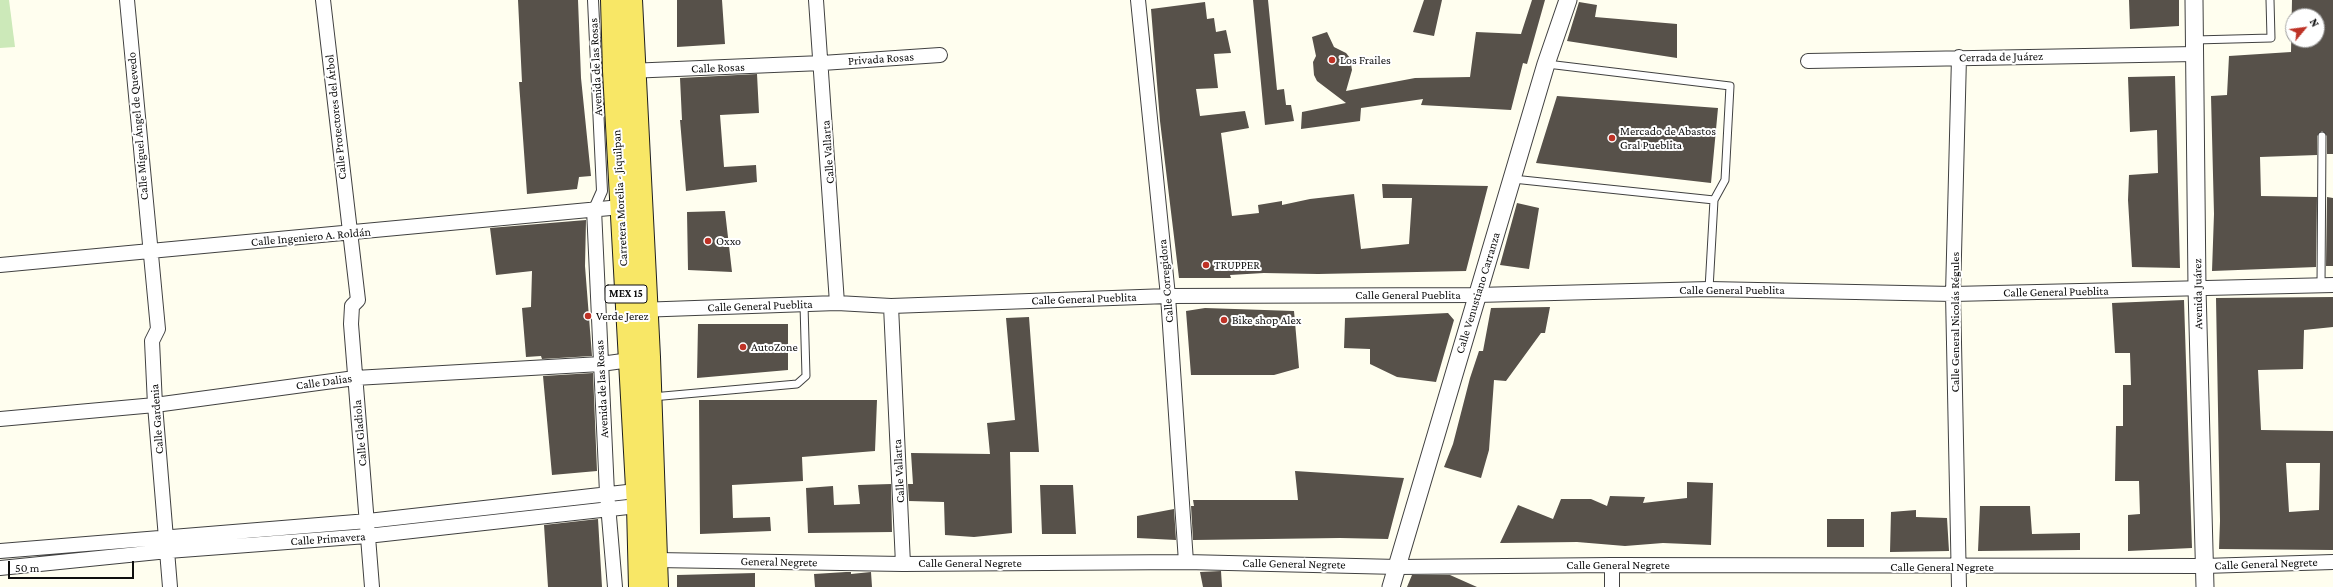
<!DOCTYPE html>
<meta charset="utf-8">
<style>
body{margin:0}
#map{position:relative;width:2333px;height:587px;overflow:hidden;background:#fffeef;font-family:"Crimson Pro",serif}
canvas{display:block}
.north{position:absolute;left:2285px;top:8px;width:40px;height:40px;box-sizing:border-box;background:#fff;border:1px solid #9f9f9f;border-radius:50%;rotate:61deg;font-size:11px;font-weight:700;line-height:16px;text-align:center;color:#0e0e0e}
.north::after{content:'';display:block;margin:auto;width:14px;height:18px;background:#be3226;clip-path:polygon(50% 0,100% 100%,50% 72%,0 100%)}
.scale{position:absolute;left:8px;top:561px;width:126px;height:18px;box-sizing:border-box;border:2px solid #0e0e0e;border-top:0;padding-left:5px;font-size:12px;line-height:14px;white-space:nowrap;color:#0e0e0e;-webkit-text-stroke:3px #fff;paint-order:stroke}
</style>
<div id="map">
<canvas width="2333" height="587"></canvas>
<div class="north">N</div>
<div class="scale">50 m</div>
</div>
<script>
const g = document.querySelector('canvas').getContext('2d');
g.lineJoin = 'round';
function fillPath(path, color) { g.fillStyle = color; g.fill(path, 'evenodd'); }
function trace(path, color, width, dash) { g.strokeStyle = color; g.lineWidth = width; g.lineCap = dash ? 'butt' : 'round'; g.setLineDash(dash || []); g.stroke(path); }
function drawText(font, color, halo, rows, align = 'center') {
  g.font = font + ' "Crimson Pro",serif'; g.lineWidth = 4; g.setLineDash([]); g.textBaseline = 'middle'; g.strokeStyle = halo; g.fillStyle = color; for (const [text, x, y, turn = 0] of rows) {
    g.save(); g.translate(x, y); g.rotate((+turn || 0) * Math.PI / 180); g.textAlign = isNaN(turn) ? turn : align; if (halo) g.strokeText(text, 0, 0); g.fillText(text, 0, 0); g.restore();
  }
}
fillPath(new Path2D(`
 M0 0H9L15 47 0 48Z`), '#cce9b9');
fillPath(new Path2D(`
 M518 0H578L581 78 591 176 579 177 577 189 527 194 519 82H522Z
 M677 0H722L725 44 677 47Z
 M1253 0H1268L1277 90 1284 89 1286 105H1291L1294 121 1265 125Z
 M1424 0H1442L1434 36 1413 32Z
 M1532 0H1545L1527 64 1523 63 1511 110 1421 105 1423 99 1361 108 1360 121 1301 129 1302 112 1346 103 1317 81 1314 75 1313 62 1316 56 1312 37 1327 32 1334 47 1346 53 1350 58 1352 70 1346 91 1415 78 1470 77 1476 32 1521 34Z
 M2129 0H2179V26L2130 29Z
 M2292 0H2333V154H2327V136L2322 131 2317 136V155L2260 157 2261 196 2317 197 2316 267 2212 271 2214 214 2211 96 2227 95 2229 56 2291 52ZM2293 16H2317V40H2293Z
 M1205 2 1207 19 1214 18 1216 32 1226 30 1231 53 1214 54 1218 88 1196 89 1200 116 1245 111 1249 128 1221 133 1232 216 1259 213 1258 205 1282 201V205L1310 199 1354 194 1361 249 1409 244 1412 198H1383L1382 184 1488 186 1466 271 1318 274 1264 273 1230 275 1231 278H1179L1160 121 1151 9Z
 M1579 2 1597 5 1595 17 1677 24V58L1567 41Z
 M757 74 759 113 720 115 724 167 756 165 757 182 686 191 680 120H682L680 78Z
 M2175 76 2180 268 2132 267 2128 200 2129 175 2158 173 2157 130 2130 132 2128 77Z
 M1557 96 1718 108 1711 183 1536 163Z
 M2327 197 2333 198V266H2326Z
 M1517 203 1539 208 1529 269 1500 265Z
 M725 211 732 272 688 270 687 212Z
 M586 220 585 266 592 356 542 359 541 356 526 357 522 308 531 307 532 271 496 275 490 228Z
 M2333 297V327L2304 330 2303 369 2258 370 2261 430 2333 431V550L2219 549 2220 521 2216 298ZM2286 463H2320L2319 510 2289 512Z
 M2184 300 2192 548 2128 551V515L2140 514 2139 481H2115L2116 426H2123V385H2131L2130 353H2115L2112 303Z
 M1550 307 1545 333H1541L1506 381 1494 380 1489 450 1481 478 1444 467 1453 444 1470 378 1479 351H1483L1491 308Z
 M1205 308 1294 311 1299 368 1274 375H1191L1186 311Z
 M1448 313 1454 320 1436 382 1397 377 1370 364V349L1344 348 1345 318Z
 M1029 317 1039 452H1010L1012 533 974 537 945 535 944 502 909 501 908 484H913L911 453 990 454 987 423 1015 420 1006 318Z
 M698 324H788V370L697 378Z
 M593 373 597 471 552 475 543 376Z
 M699 400H877L875 451 802 457 803 481 732 485 733 518 770 517 771 531 700 534Z
 M1295 471 1404 478 1388 539 1340 538 1193 540 1191 506H1194L1193 500H1298Z
 M1687 482 1713 483 1711 545 1663 543 1625 546 1577 542 1500 543 1518 505 1553 519 1561 499H1591L1607 506 1610 496 1645 497 1643 503 1687 498Z
 M891 484 892 532 808 533 806 488 833 486 834 505 860 504 858 485Z
 M1040 485H1073L1076 534H1042Z
 M1980 506H2030L2032 534 2080 533V550L1978 551Z
 M1174 509 1176 540 1137 538V516Z
 M1916 510V517L1947 518 1949 551 1890 552 1891 512Z
 M598 519 602 587H548L544 525Z
 M1827 519H1864V547H1827Z
 M1221 571 1222 587H1203L1200 572Z
 M846 572H851V574L871 572 872 587H815L814 574Z
 M755 573V587H677V575Z
 M1412 575H1450L1477 587H1407Z`), '#57514a');
const service = new Path2D(`
 M2195 40 2271 38 2270 0
 M1547 64 1730 86 1725 180 1714 200 1709 289
 M1513 179 1714 200
 M2321 285 2322 136
 M652 397 797 384 806 376 804 305`);
const pedestrian = new Path2D(`
 M593 0 602 191 594 209`);
const minor = new Path2D(`
 M127 0 158 329 152 341 155 405 170 587
 M323 0 358 300 352 306 351 324 372 587
 M816 0 837 303
 M1138 0 1168 296 1186 562
 M1808 61 2195 54
 M628 71 822 63 940 55
 M594 209 607 493 615 587
 M0 265 621 207
 M891 306 903 564
 M638 310 837 303 891 306 1168 296 1477 295 1709 289 1953 294 2333 285
 M0 419 155 405 355 378 601 364 637 359
 M0 551 368 521 645 490
 M656 560 903 564 1186 562 1398 567 1612 565 2204 566 2333 562
 M1612 565V587
 M0 568 168 551 367 536 646 505
 M1959 587 1953 294 1959 57`);
const tertiary = new Path2D(`
 M2194 0 2197 288 2205 587
 M1391 587 1546 64 1568 0`);
const primary = new Path2D(`
 M612 0 614 71 638 506 640 587
 M631 0 649 357 657 587`);
trace(service, '#414141', 9);
trace(pedestrian, '#414141', 12);
trace(minor, '#414141', 16);
trace(tertiary, '#414141', 19);
trace(primary, '#1f1f1f', 24);
trace(service, '#fff', 7);
trace(pedestrian, '#fff', 10);
trace(minor, '#fff', 14);
trace(tertiary, '#fff', 17);
trace(primary, '#f8e766', 22);
for (const [x, y, r, color] of [
 [1332,60,4,"#be3226"],
 [1612,138,4,"#be3226"],
 [708,241,4,"#be3226"],
 [1206,265,4,"#be3226"],
 [588,316,4,"#be3226"],
 [1224,320,4,"#be3226"],
 [743,347,4,"#be3226"]
]) { const dot = new Path2D(); dot.arc(x, y, r, 0, 2 * Math.PI); g.fillStyle = color; g.fill(dot); trace(dot, '#fff', 1.5); }
for (const [x, y, w] of [
 [626,294,42]
]) { const box = new Path2D(); box.roundRect(x - w / 2, y - 9, w, 18, 3); g.fillStyle = '#fff'; g.fill(box); trace(box, '#0e0e0e', 1); }
drawText('bold 11px', '#0e0e0e', null, [
 ["MEX 15",626,294]
]);
drawText('12px', '#0e0e0e', '#fff', [
 ["Cerrada de Juárez",2001,57,-1],
 ["Privada Rosas",881,59,-4],
 ["Avenida de las Rosas",596,67,-93],
 ["Calle Rosas",718,68,-2],
 ["Calle Protectores del Árbol",336,117,-96],
 ["Calle Miguel Ángel de Quevedo",138,126,-95],
 ["Calle Vallarta",828,152,-94],
 ["Carretera Morelia - Jiquilpan",620,198,-93],
 ["Calle Ingeniero A. Roldán",311,237,-5],
 ["Calle Corregidora",1166,281,-95],
 ["Calle General Pueblita",1732,290],
 ["Calle General Pueblita",2056,292,-1],
 ["Calle Venustiano Carranza",1478,293,-73],
 ["Avenida Juárez",2198,294,-91],
 ["Calle General Pueblita",1408,295],
 ["Calle General Pueblita",1084,299,-2],
 ["Calle General Pueblita",760,306,-2],
 ["Calle General Nicolás Régules",1955,322,-90],
 ["Calle Dalias",324,382,-8],
 ["Avenida de las Rosas",602,389,-93],
 ["Calle Gardenia",157,419,-94],
 ["Calle Gladiola",360,433,-95],
 ["Calle Vallarta",899,471,-93],
 ["Calle Primavera",328,539,-4],
 ["General Negrete",779,562,1],
 ["Calle General Negrete",970,563],
 ["Calle General Negrete",1294,564,1],
 ["Calle General Negrete",2266,564,-2],
 ["Calle General Negrete",1618,565],
 ["Calle General Negrete",1942,567]
]);
drawText('12px', '#0e0e0e', '#fff', [
 ["Los Frailes",1340,60],
 ["Mercado de Abastos",1620,131],
 ["Gral Pueblita",1620,145],
 ["Oxxo",716,241],
 ["TRUPPER",1214,265],
 ["Verde Jerez",596,316],
 ["Bike shop Alex",1232,320],
 ["AutoZone",751,347]
], 'left');
</script>
